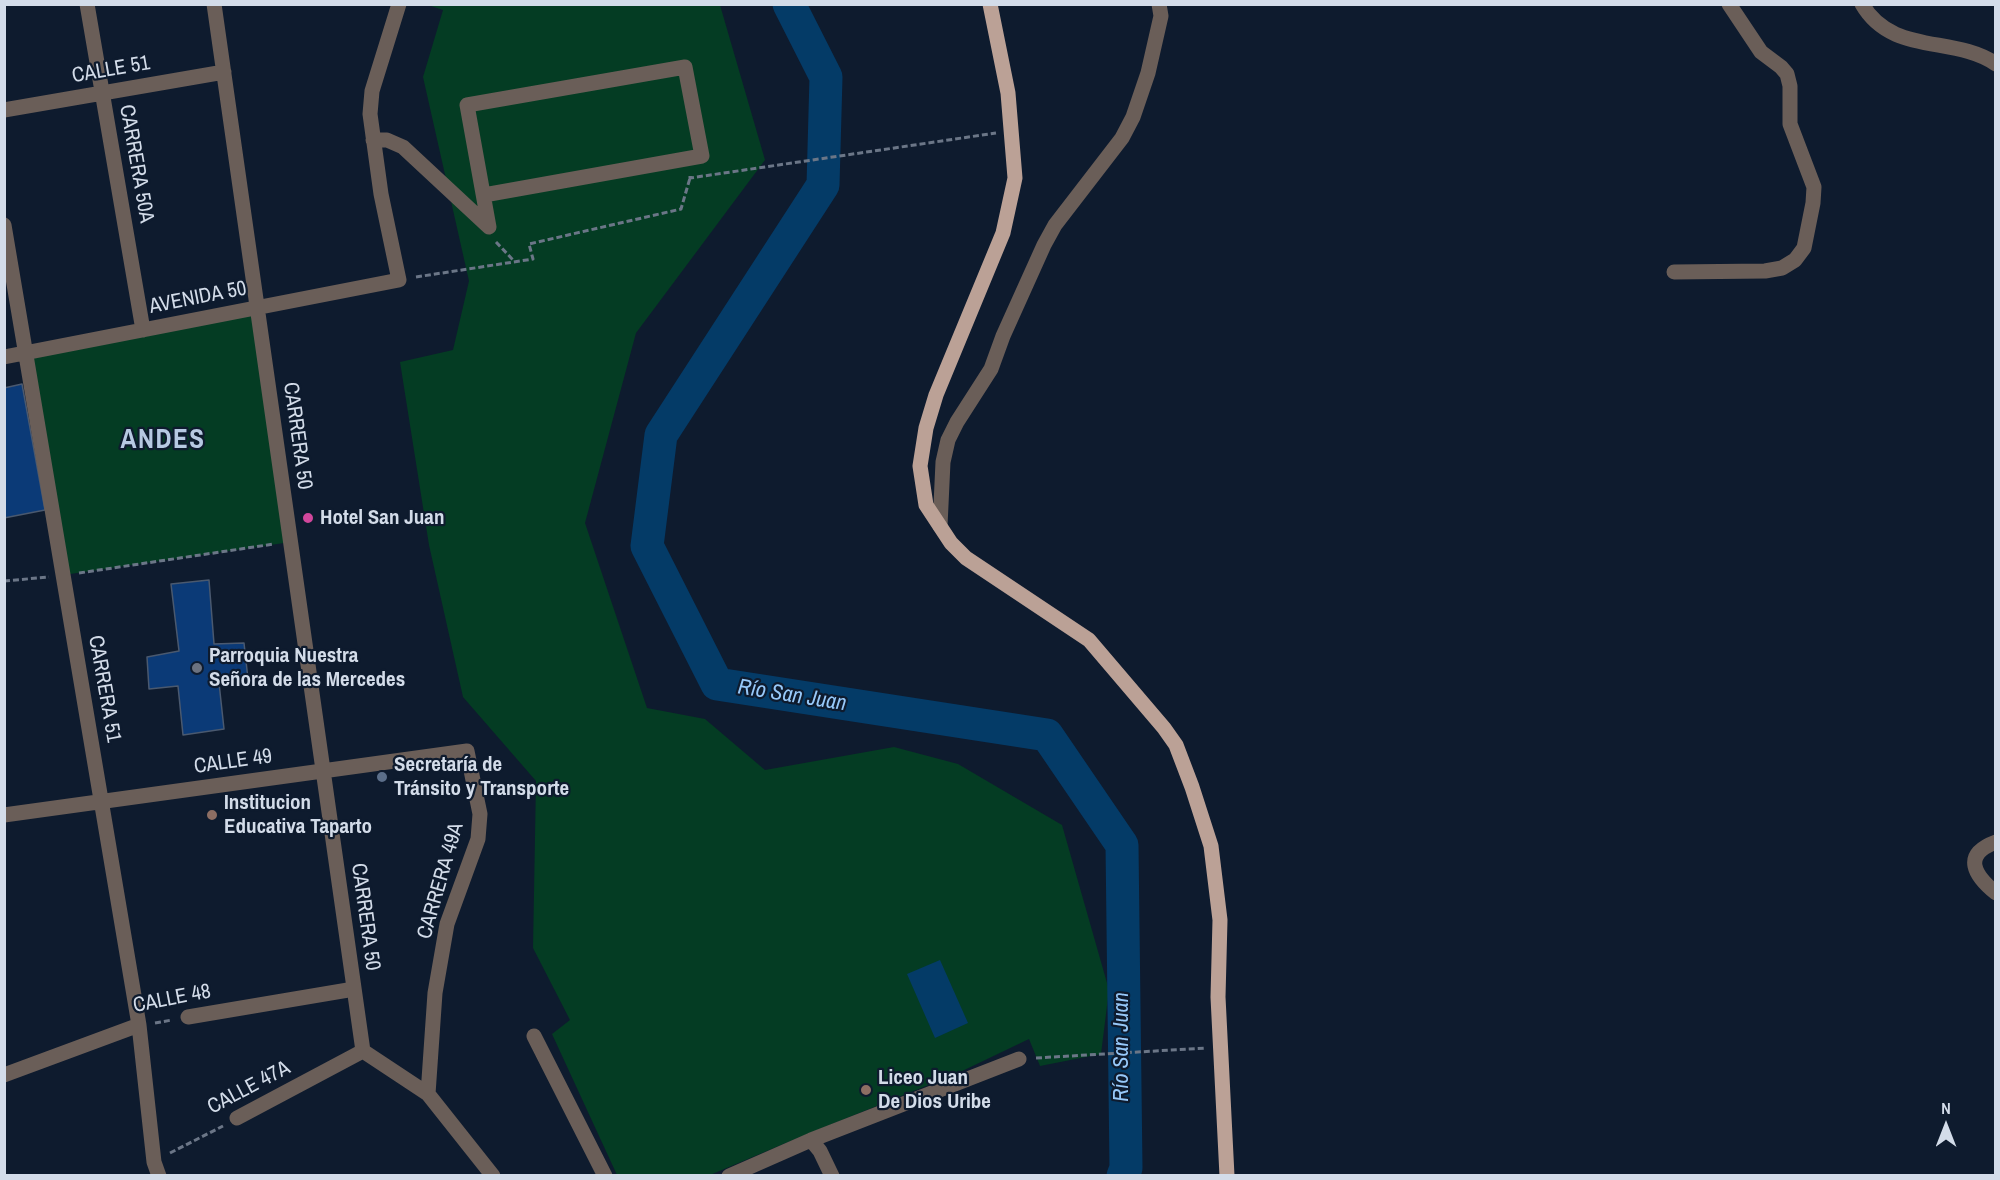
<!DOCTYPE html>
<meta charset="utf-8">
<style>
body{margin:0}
#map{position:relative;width:2000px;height:1180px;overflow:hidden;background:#0e1b2e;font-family:"Archivo Narrow",sans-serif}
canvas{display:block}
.frame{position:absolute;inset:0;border:6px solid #d3dce9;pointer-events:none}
.north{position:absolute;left:1916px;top:1096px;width:60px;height:60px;-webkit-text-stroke:4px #0e1b2e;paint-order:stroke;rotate:0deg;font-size:16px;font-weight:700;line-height:24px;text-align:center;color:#d3dce9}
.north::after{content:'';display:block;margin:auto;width:21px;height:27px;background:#d3dce9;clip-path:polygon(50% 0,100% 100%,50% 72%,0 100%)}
</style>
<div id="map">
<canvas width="2000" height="1180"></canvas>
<div class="frame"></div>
<div class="north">N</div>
</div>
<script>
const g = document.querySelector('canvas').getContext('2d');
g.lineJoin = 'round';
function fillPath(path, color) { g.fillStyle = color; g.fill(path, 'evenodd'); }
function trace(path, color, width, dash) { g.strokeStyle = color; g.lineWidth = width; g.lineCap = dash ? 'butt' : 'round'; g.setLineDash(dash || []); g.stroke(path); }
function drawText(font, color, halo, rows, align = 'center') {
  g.font = font + ' "Archivo Narrow",sans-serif'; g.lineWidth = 4.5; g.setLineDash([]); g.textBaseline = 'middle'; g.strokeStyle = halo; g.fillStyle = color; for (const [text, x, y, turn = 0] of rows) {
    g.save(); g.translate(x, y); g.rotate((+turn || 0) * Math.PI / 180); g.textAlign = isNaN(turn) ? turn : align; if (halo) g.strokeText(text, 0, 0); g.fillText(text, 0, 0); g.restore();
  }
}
fillPath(new Path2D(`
 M428 5H720L765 160 636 333 585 523 647 708 705 719 765 770 894 747 958 764 1062 825 1109 990 1101 1054 1040 1066 1029 1039 958 1073 800 1137 710 1175H617L552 1034 570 1020 533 948 536 781 463 697 429 545 400 362 453 350 469 281 423 77 443 10Z
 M257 308 291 542 63 575 26 353Z`), '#043c23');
fillPath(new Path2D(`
 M940 960 968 1023 935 1038 907 974Z`), '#043b67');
trace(new Path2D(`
 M789 4 826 77 823 185 661 435 647 546 717 684 1047 735 1122 845 1126 1168 1123 1176`), '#043b67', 33);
const building = new Path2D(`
 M22 384 45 510 4 518V388Z
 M209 580 214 644 244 643 248 679 219 683 224 729 183 735 178 686 149 689 147 657 179 651 171 584Z`);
fillPath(building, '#0b3a77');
trace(building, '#4a596f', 1.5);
trace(new Path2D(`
 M690 176V178L996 133
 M496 242 514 261
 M416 277 533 259 529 244 681 209 690 178
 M79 573 274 544
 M4 581 49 577
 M155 1023 172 1020
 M1036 1058 1206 1048
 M170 1153 223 1126`), '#6b7687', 3, [6, 3]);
trace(new Path2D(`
 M87 4 143 330
 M214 4 363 1051
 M1862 4C1892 56 1954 35 1996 64
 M4 110 224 72
 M373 140H387L403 147 489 227
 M484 195 702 156 685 67 467 105 489 227
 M4 225 139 1025 154 1162 159 1176
 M1674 272 1765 271 1782 268 1795 260 1804 248 1813 203 1814 187 1790 124V86L1787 74 1781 67 1761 52 1729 4
 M4 357 399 280 381 194 370 114 372 91 399 4
 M940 526 943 462 948 440 957 422 991 369 1003 336 1044 245 1055 225 1122 138 1133 117 1148 73 1161 16 1159 4
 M4 815 467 751 480 814 478 839 447 924 435 993 428 1094
 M1996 842C1961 855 1975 876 1996 893
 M188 1017 354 989
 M534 1036 605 1176
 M363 1051 428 1094 493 1176
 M4 1075 139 1025
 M237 1118 363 1051
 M811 1140 820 1151 832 1176
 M729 1176 811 1140 1019 1059`), '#6a5e58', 15);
trace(new Path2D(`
 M990 4 1008 93 1015 178 1003 233 936 395 926 428 920 466 926 505 951 543 966 558 1089 640 1164 728 1176 745 1192 787 1211 846 1220 920 1218 997 1227 1176`), '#bba196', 15);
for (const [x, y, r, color] of [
 [308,518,6,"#d1479c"],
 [197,668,6,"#6b7280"],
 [382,777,6,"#5c6f8a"],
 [212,815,6,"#8d6e63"],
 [866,1090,6,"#8d6e63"]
]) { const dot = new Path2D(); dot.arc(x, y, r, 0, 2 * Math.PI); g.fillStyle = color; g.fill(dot); trace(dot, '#0e1b2e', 2); }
drawText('21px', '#d3dce9', '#0e1b2e', [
 ["CALLE 51",111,70,-10],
 ["CARRERA 50A",136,164,80],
 ["AVENIDA 50",198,298,-11],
 ["CARRERA 50",297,436,82],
 ["CARRERA 51",104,689,80],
 ["CALLE 49",233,762,-8],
 ["CARRERA 49A",441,881,-74],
 ["CARRERA 50",365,917,82],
 ["CALLE 48",172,999,-11],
 ["CALLE 47A",249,1088,-28]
]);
drawText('bold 21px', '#d3dce9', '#0e1b2e', [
 ["Hotel San Juan",320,518],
 ["Parroquia Nuestra",209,656],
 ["Señora de las Mercedes",209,680],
 ["Secretaría de",394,765],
 ["Tránsito y Transporte",394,789],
 ["Institucion",224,803],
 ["Educativa Taparto",224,827],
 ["Liceo Juan",878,1078],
 ["De Dios Uribe",878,1102]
], 'left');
drawText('italic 22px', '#97c9fa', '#0e1b2e', [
 ["Río San Juan",792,696,9],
 ["Río San Juan",1122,1047,-90]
]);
g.letterSpacing = '1.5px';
drawText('bold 27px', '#b7c9e2', '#0e1b2e', [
 ["ANDES",163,441]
]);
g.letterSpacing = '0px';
</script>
